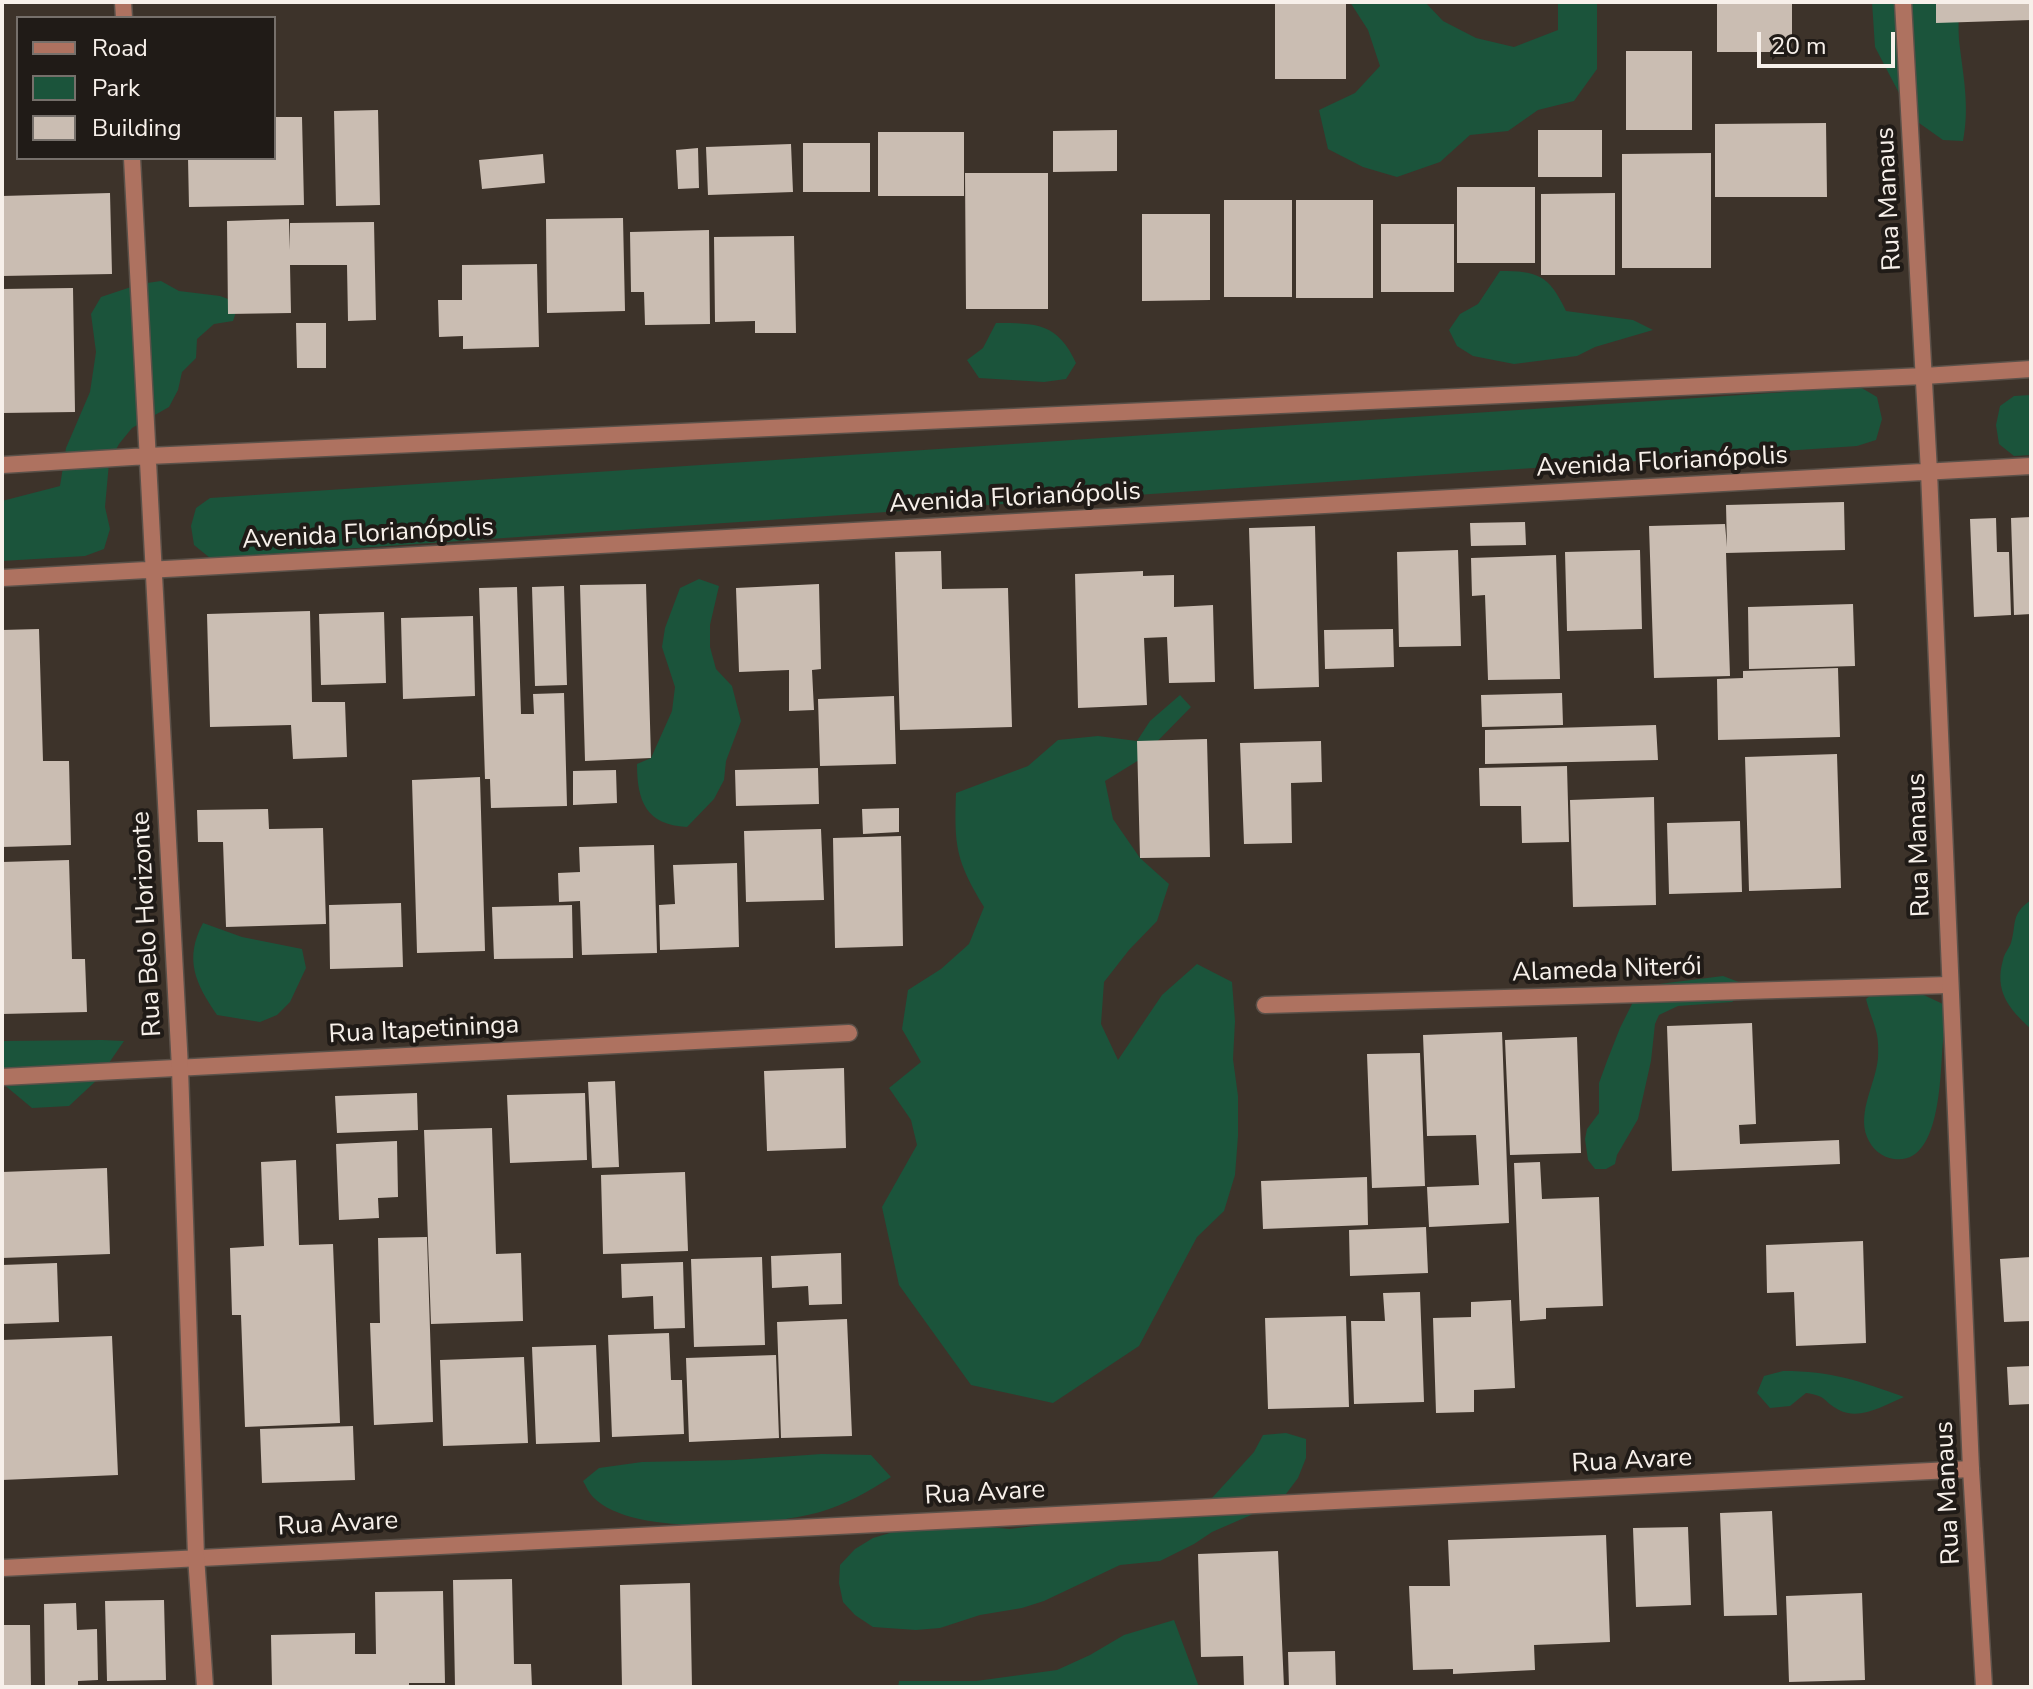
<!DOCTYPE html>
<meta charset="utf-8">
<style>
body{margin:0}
#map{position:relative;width:2033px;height:1689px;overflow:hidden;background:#3d332a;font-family:"Nunito Sans",sans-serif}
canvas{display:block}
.frame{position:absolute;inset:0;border:4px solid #f7f0ea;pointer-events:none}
.legend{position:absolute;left:16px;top:16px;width:260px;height:144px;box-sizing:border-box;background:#201b17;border:2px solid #76706b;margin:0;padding:10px 14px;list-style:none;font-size:24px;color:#f7f0ea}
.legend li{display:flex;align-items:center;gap:16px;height:40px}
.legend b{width:40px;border:2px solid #76706b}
.scale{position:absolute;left:1757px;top:32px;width:138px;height:36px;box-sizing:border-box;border:4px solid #f7f0ea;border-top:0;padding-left:10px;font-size:24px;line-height:28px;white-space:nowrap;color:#f7f0ea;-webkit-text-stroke:6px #201b17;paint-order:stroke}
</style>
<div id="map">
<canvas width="2033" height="1689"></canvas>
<div class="frame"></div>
<ul class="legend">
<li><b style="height:10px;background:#ae7260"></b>Road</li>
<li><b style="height:22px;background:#1b543b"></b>Park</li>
<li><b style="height:22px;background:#cabdb2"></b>Building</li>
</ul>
<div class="scale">20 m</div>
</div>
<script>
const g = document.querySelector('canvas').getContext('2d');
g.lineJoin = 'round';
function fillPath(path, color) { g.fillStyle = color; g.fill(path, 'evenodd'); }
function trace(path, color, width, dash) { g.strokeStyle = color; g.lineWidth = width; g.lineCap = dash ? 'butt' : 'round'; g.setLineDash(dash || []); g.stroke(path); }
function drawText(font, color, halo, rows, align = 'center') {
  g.font = font + ' "Nunito Sans",sans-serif'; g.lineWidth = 8; g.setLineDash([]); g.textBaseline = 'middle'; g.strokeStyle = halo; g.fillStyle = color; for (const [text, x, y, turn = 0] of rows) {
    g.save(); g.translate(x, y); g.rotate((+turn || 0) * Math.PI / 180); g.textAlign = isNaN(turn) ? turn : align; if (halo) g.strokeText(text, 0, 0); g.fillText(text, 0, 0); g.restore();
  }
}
fillPath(new Path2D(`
 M1350 2H1425L1443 21 1476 38 1514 47 1558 30V2H1597V69L1574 101 1538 110 1508 131 1470 135 1440 162 1397 177 1363 167 1328 149 1319 110 1355 93 1380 66 1368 30Z
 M1872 2H1959C1959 15 1958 28 1959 40 1963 75 1970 106 1963 141L1943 140 1912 118 1875 47Z
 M1500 271C1538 271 1549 275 1566 311L1633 320 1653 330 1595 347 1577 356 1514 364 1473 356 1457 346 1449 330 1460 314 1478 304Z
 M161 281 179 291 220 296 239 303 233 321 214 324 197 339 196 358 182 372 178 390 169 407 132 428 119 444 109 463 105 507 110 529 104 549 85 556 2 561V501L60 486 66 448 90 392 96 352 91 314 101 297 140 284Z
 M996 323C1036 323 1058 323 1076 363L1066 379 1044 382 979 378 967 360 983 348Z
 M1860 387 1877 397 1882 419 1876 440 1857 446 210 558 194 545 191 526 196 508 210 498Z
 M2031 395V455L2014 456 1999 444 1996 425 2000 406 2014 396Z
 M699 579 719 586 710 625V647L716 669 732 686 741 721 726 761 724 780 714 799 687 827C646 825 637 801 637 764L651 758 672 711 675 687 662 647 665 628 680 588Z
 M1180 695 1191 707 1139 760 1105 781 1113 819 1140 858 1169 884 1157 921 1129 950 1104 982 1101 1024 1118 1060 1162 995 1197 964 1232 982 1235 1021 1233 1059 1238 1096V1136L1235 1175 1224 1211 1197 1237 1139 1346 1053 1403 971 1385 899 1285 882 1207 917 1145 911 1120 889 1088 921 1062 902 1029 908 990 941 969 969 944 984 907C956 861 954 846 956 793L1028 766 1058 740 1098 736 1137 741 1150 721Z
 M2031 900V1029C2009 1009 1994 991 2003 960 2004 954 2009 948 2011 943 2017 923 2010 915 2031 900Z
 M203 923 242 937 302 949 306 968 290 1002 277 1015 260 1022 217 1015C195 983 184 959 203 923Z
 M1723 976 1744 984 1741 995 1732 1002 1678 1006 1659 1015 1655 1024 1651 1061 1638 1119 1617 1155 1615 1164 1606 1169H1595L1588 1160 1585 1139 1587 1129 1599 1113V1083L1607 1061 1620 1028 1633 1002 1649 988 1659 984Z
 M1911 989 1945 1005C1948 1019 1944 1027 1943 1041 1940 1071 1942 1166 1894 1159 1881 1157 1872 1149 1867 1137 1857 1112 1876 1083 1878 1058 1880 1030 1872 1023 1866 999L1877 990Z
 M102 1040 124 1041 98 1079 69 1106 32 1108 2 1083V1041Z
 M1783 1371C1832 1371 1860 1381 1904 1397 1884 1405 1860 1421 1839 1410 1822 1401 1828 1396 1806 1393L1790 1406 1770 1408 1757 1393 1764 1376Z
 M1286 1433 1306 1439V1458L1298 1478 1286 1494 1251 1515 1212 1532 1194 1544 1160 1561 1120 1565 1044 1601 1022 1608 980 1615 940 1628 916 1630 873 1627 855 1615 843 1602 839 1583 840 1565 855 1549 873 1538 910 1527 978 1526 1010 1529 1065 1522 1136 1521 1153 1514 1194 1512 1211 1499 1254 1452 1263 1435Z
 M822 1454 871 1455 891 1477C869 1491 845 1505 820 1512 769 1526 632 1538 593 1497 589 1493 586 1486 583 1481L599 1468 642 1462 735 1460Z
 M1174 1620 1199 1687H898L899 1681H976L1057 1670 1090 1655 1124 1635Z`), '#1b543b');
fillPath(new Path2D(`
 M1275 2H1346V79H1275Z
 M1717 2H1792V52H1717Z
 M1936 2H2031V20L1936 23Z
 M1626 51H1692V130H1626Z
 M378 110 380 205 336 206 334 111Z
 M274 117H302L304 205 189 207 188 158H274Z
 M1826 123 1827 197H1715V124Z
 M1117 130V171L1053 172V131Z
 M1538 130H1602V177H1538Z
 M878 132H964V196H878Z
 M803 143H870V192H803Z
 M791 144 793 192 708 195 706 147Z
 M698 148 699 188 678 189 676 150Z
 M1711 153V268H1622V154Z
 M543 154 545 183 482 189 479 160Z
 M965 173H1048V309H966Z
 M1457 187H1535V263H1457Z
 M110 193 112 274 2 276V196Z
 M1615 193V275H1541V194Z
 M1224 200H1292V297H1224Z
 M1296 200H1373V298H1296Z
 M1142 214H1210V300L1142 301Z
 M623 218 625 311 547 313 546 219Z
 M289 219V250L290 223 374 222 376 320 348 321 347 265H290L291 313 228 314 227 221Z
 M1381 224H1454V292H1381Z
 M709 230 710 324 645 325 644 292H631L630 232Z
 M794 236 796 333H755V321L715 322 714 237Z
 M537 264 539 347 463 349V336L439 337 438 300H462V265Z
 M73 288 75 412 2 413V289Z
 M296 323H326V368H297Z
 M1844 502 1845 550 1726 553 1730 676 1654 678 1649 526 1725 524 1727 547 1726 505Z
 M2031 517V614L2014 615 2011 518Z
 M1996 518 1997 552H2009L2011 615 1974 617 1970 519Z
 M1525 522 1526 545 1471 546 1470 523Z
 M1315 526 1319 687 1254 689 1249 528Z
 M1458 550 1461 646 1399 647 1397 552Z
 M1640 550 1642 629 1567 631 1565 552Z
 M941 551 942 589 1008 588 1012 727 900 730 895 552Z
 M1556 555 1560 679 1488 680 1485 595 1472 596 1471 558Z
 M1143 571V576L1174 575V607L1213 605 1215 682 1169 683 1167 637 1144 638 1147 705 1078 708 1075 574Z
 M646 584 651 758 585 761 580 585Z
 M819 584 821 669 812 670 814 710 789 711V670L739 672 736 588Z
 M564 586 567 685 535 686 532 587Z
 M517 587 521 714H534L533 694 564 693 567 806 491 808 490 779H485L479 588Z
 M1853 604 1855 666 1749 669 1748 607Z
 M310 611 312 702H345L347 757 293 759 291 725 210 727 207 614Z
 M384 612 386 683 321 685 319 614Z
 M473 616 475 696 403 699 401 618Z
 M39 629 43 761H69L71 845 2 847V630Z
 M1393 629 1394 667 1325 669 1324 630Z
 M1838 668 1840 737 1718 740 1717 679 1743 678V671Z
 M1562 693 1563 725 1482 727 1481 695Z
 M894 696 896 764 820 766 818 699Z
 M1656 725 1658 760 1485 764V730Z
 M1207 739 1210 857 1140 858 1137 741Z
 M1321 741 1322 782 1291 783 1292 843 1244 844 1240 743Z
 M1837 754 1841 888 1749 891 1745 757Z
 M1567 766 1569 842 1522 843 1521 806H1480L1479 768Z
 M818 768 819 804 736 806 735 770Z
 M616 770 617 803 573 805V771Z
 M480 777 485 951 417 953 412 780Z
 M1654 797 1656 905 1573 907 1570 800Z
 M899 808V832L863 834 862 809Z
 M268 809 269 829 323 828 326 924 226 927 223 842H198L197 810Z
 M1740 821 1742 892 1669 894 1667 823Z
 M821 829 824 900 746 902 744 831Z
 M901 836 903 946 835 948 833 838Z
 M654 845 657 953 582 955 580 901 559 902 558 873 580 872 579 847Z
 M69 860 72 959H85L87 1012 2 1014V862Z
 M737 863 739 947 660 950 659 905 675 904 673 865Z
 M401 903 403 967 330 969 329 905Z
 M572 905 573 958 494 959 492 907Z
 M1752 1023 1756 1124 1739 1125 1740 1144 1839 1140 1840 1164 1672 1171 1667 1026Z
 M1502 1032 1509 1223 1429 1227 1427 1187 1479 1185 1476 1135 1427 1136 1423 1035Z
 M1577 1037 1581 1153 1510 1155 1505 1040Z
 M1420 1053 1425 1186 1372 1188 1367 1054Z
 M844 1068 846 1148 767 1151 764 1071Z
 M615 1081 619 1167 592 1168 588 1082Z
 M417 1093 418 1130 337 1133 335 1096Z
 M585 1093 587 1160 510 1163 507 1095Z
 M492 1128 496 1254 521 1253 523 1321 431 1324 424 1130Z
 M397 1141 398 1197 378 1198 379 1218 339 1220 336 1144Z
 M296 1160 299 1245 333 1244 340 1423 245 1427 241 1315H232L230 1248 264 1246 261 1162Z
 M1540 1162 1542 1199 1599 1197 1603 1306 1546 1308V1319L1520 1321 1514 1163Z
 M107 1168 110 1254 2 1258V1172Z
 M685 1172 688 1251 603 1254 601 1175Z
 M1367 1177 1368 1225 1263 1229 1261 1181Z
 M1426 1227 1428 1273 1350 1276 1349 1230Z
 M427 1237 433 1422 374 1425 370 1323H380L378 1238Z
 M1863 1241 1866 1343 1796 1346 1794 1292 1767 1293 1766 1245Z
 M841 1253 842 1304 809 1305 808 1286 772 1288 771 1256Z
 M762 1257 765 1345 694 1347 691 1259Z
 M2031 1257V1321L2004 1322 2000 1259Z
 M683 1262 685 1328 654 1329 653 1296 622 1298 621 1264Z
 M57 1263 59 1322 2 1324V1265Z
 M1420 1292 1424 1402 1354 1404 1351 1321H1385L1383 1293Z
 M1511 1300 1515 1388 1474 1390V1412L1436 1413 1433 1318 1471 1317V1302Z
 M1346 1316 1349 1407 1268 1409 1265 1318Z
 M847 1319 852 1436 781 1438 777 1322Z
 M669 1333 671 1380H682L684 1434 612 1437 608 1335Z
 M112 1336 118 1475 2 1480V1340Z
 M596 1345 600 1442 536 1444 532 1347Z
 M776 1355 779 1438 689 1442 686 1358Z
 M524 1357 528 1443 443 1446 440 1360Z
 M2031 1366V1404L2009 1405 2007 1367Z
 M353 1426 355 1480 262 1483 260 1429Z
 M1772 1511 1777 1615 1724 1616 1720 1513Z
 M1688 1527 1691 1605 1636 1607 1633 1528Z
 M1606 1535 1610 1642 1534 1645 1535 1670 1453 1674V1669L1413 1670 1409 1586H1450L1448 1540Z
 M1278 1551 1284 1687H1244L1243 1656 1201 1657 1198 1554Z
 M512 1579 514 1664H531L532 1687H455L453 1580Z
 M690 1583 692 1687H622L620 1585Z
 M443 1591 445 1683H409V1687H272L271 1635 355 1633V1654H376L375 1592Z
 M1862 1593 1865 1680 1789 1682 1786 1596Z
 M164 1600 166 1680 107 1681 105 1601Z
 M76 1603 77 1630 97 1629 98 1680 78 1681V1687H45L44 1604Z
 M2 1625H30L31 1687H2Z
 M1335 1651 1336 1687H1289L1288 1652Z`), '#cabdb2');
const minor = new Path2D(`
 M1265 1005 1949 985
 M2 1077 849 1033
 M2 1568 1971 1469`);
const tertiary = new Path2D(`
 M123 2 124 18
 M1903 2 1929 472 1971 1469 1984 1687
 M132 158 180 1068 196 1556 205 1687
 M2 465 148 456 1924 376 2031 369
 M2 578 2031 466`);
trace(minor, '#5b5149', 19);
trace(tertiary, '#5b5149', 19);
trace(minor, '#ae7260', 16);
trace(tertiary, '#ae7260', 16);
drawText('26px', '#f7f0ea', '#201b17', [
 ["Rua Manaus",1890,199,-93],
 ["Avenida Florianópolis",1662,463,-3],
 ["Avenida Florianópolis",1015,499,-3],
 ["Avenida Florianópolis",368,535,-3],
 ["Rua Manaus",1920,845,-92],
 ["Rua Belo Horizonte",148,924,-93],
 ["Alameda Niterói",1607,971,-2],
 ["Rua Itapetininga",424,1031,-3],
 ["Rua Avare",1632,1462,-3],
 ["Rua Manaus",1949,1493,-93],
 ["Rua Avare",985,1494,-3],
 ["Rua Avare",338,1525,-3]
]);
</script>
